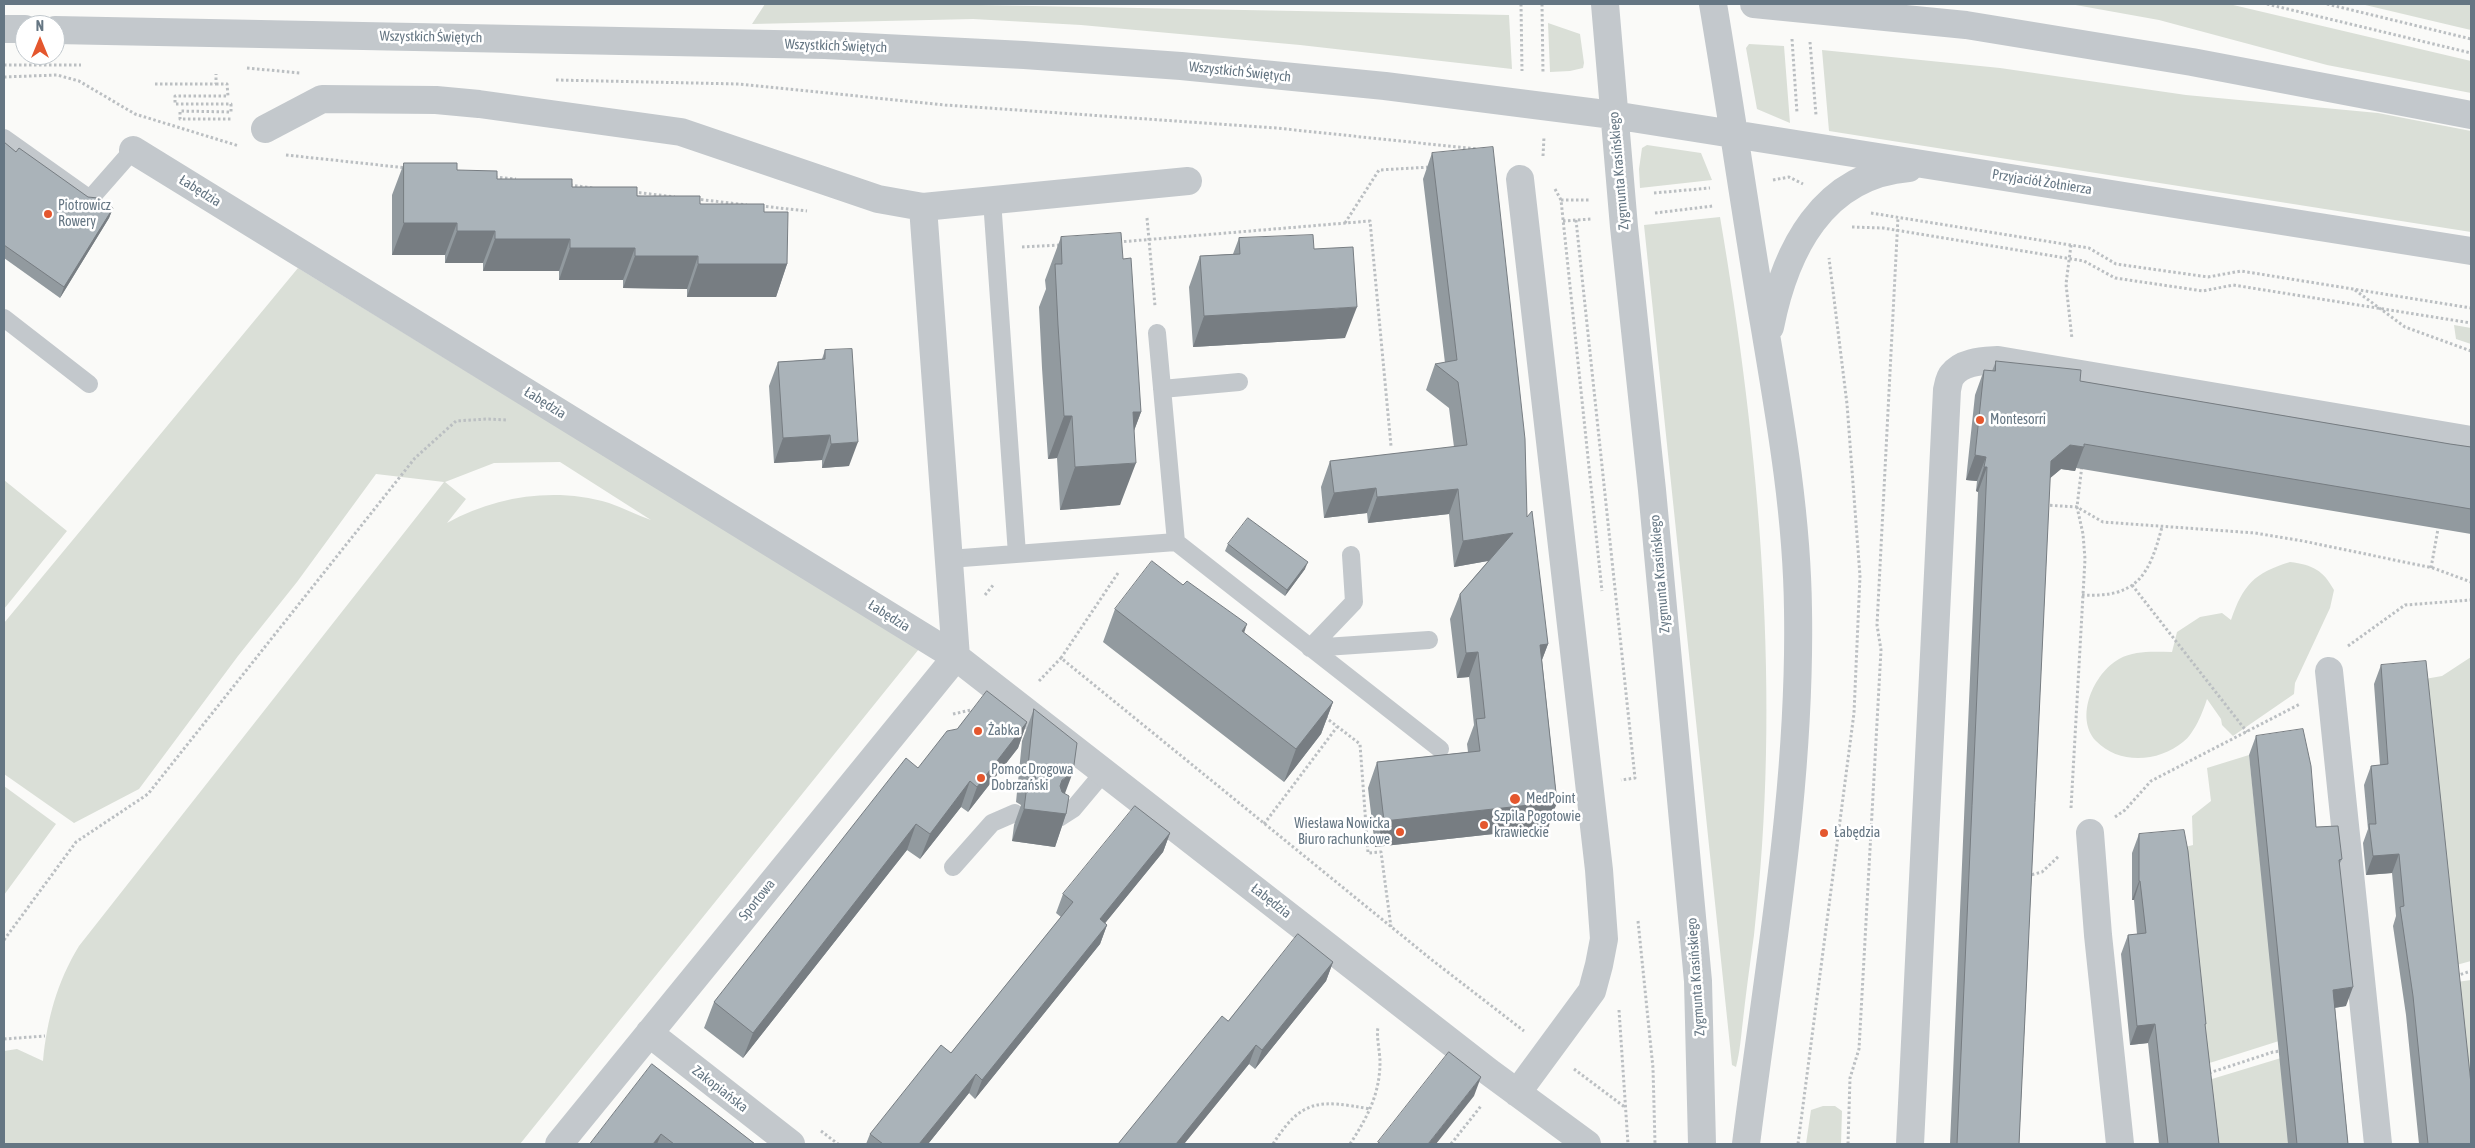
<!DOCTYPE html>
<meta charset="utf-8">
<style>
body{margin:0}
#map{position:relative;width:2475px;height:1148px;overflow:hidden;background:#fafaf8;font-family:"Asap Condensed",sans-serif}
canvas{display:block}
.frame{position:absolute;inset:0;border:5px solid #657683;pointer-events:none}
.north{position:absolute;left:15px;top:15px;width:50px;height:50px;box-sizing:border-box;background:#fff;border:1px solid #c1c8cd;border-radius:50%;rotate:0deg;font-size:14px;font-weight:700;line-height:20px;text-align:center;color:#657683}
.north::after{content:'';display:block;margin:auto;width:18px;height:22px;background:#e4572e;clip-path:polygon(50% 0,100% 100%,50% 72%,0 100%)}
</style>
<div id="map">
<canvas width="2475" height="1148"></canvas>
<div class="frame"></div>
<div class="north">N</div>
</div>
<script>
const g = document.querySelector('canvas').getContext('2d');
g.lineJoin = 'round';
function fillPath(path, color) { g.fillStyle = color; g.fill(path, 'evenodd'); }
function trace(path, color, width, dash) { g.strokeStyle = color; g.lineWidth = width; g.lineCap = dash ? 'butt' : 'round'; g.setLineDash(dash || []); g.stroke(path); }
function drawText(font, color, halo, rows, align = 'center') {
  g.font = font + ' "Asap Condensed",sans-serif'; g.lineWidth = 5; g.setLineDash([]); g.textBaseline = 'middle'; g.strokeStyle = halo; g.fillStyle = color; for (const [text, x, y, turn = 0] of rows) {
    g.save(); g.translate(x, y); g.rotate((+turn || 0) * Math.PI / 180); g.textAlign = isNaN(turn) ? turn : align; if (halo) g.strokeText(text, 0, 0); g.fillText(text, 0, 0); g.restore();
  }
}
fillPath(new Path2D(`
 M765 4H927L1509 15 1512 69 1300 45 1081 25 973 19 752 24Z
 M2070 4H2229L2471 61V93L2327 65 2159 20Z
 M2361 4H2471V30L2458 27Z
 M1548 23 1580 34 1584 63 1583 68 1570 71 1550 72Z
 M1749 44 1784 46 1790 123 1757 109 1746 48Z
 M1822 50 2000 68 2186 95 2378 113 2471 131V232L1829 131Z
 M1647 145 1701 153 1712 180 1640 188 1639 169 1642 148Z
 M1720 217C1760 451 1782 698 1754 935 1750 964 1746 992 1743 1020 1741 1036 1740 1052 1736 1067L1732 1065 1644 225Z
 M298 268 919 649 520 1144H4V1051L17 1049 43 1061C47 1019 57 982 79 946L444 482 376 474 297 582 238 656 139 789 74 823 4 774V623ZM560 462 651 520C637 515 623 508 609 503 555 487 496 496 447 523L466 499 445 482 494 463Z
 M2454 325 2471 328V344L2456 339Z
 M4 480 67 531 4 609Z
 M2290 562C2313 565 2323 570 2334 590L2330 608 2295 683 2294 694 2233 736 2222 725 2221 719 2207 699C2203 712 2194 734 2183 742 2159 762 2119 765 2096 741 2074 717 2094 673 2119 659 2136 650 2153 652 2172 652L2177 632 2200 617 2222 613 2231 620C2243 585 2254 573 2290 562Z
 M2471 657V961L2449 967 2419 680 2442 676Z
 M2249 755 2279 1041 2200 1066 2177 849 2193 845 2192 816 2211 801 2207 768Z
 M4 786 56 824 4 895Z
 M2471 980V1144L2450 983Z
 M2281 1058 2289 1144H2208L2202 1082Z
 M1823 1106H1835L1842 1111 1841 1144H1806L1811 1110Z`), '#dadfd7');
trace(new Path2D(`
 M1521 4 1522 71
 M1542 4 1543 74
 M2267 4 2471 53
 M2327 4 2471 39
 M1792 39 1797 113
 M1810 42 1816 115
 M4 65H81
 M247 68 300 73
 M4 77 57 75 79 81 135 114 239 146
 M556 80 739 84 945 105 1276 128 1477 149
 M155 84H216V74
 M216 84H227L228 96H175V104H231V112L180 111V119H231
 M286 155 407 168
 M1543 156 1544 137
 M495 177 516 179
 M1773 180 1789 177 1803 184
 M570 185 593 188
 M1555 189 1561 200 1602 591
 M634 192 675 197
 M1654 193 1710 188
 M696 199 747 205
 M1561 200H1591
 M761 206 807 211
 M1655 213 1713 206
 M1871 213 2089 248 2116 264 2208 277 2241 271 2471 308
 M1147 218 1155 306
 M1576 220 1635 778 1621 780
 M1563 221 1591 219
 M1345 223 1379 170 1431 167
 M1852 227 1883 228 2084 261 2115 278 2203 291 2233 285 2471 323
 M1119 242 1370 221 1391 446
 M2071 245 2066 284 2072 339
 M1022 247 1060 245
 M2355 290 2405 327 2471 351
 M2045 505 2077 507 2082 465
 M2431 568 2438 529
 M1118 573 1061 658 1432 960 1524 1031
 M2132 585 2247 732
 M985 595 994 584
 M2082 595C2137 598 2149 576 2162 527
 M2348 646 2405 605 2471 600
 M1039 681 1061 658
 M953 714 971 710
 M1325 717 1360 744 1368 853 1381 852 1391 927
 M2071 808 2085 559 2083 534 2077 507 2103 522 2255 533 2303 541 2433 568 2471 582
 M2115 817 2125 810 2151 781 2300 704
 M1264 824 1337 727
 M2027 876 2042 872 2059 856
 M1638 921 1653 1068 1655 1144
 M4 940 76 842 148 794 415 458 456 421 487 419 508 420
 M2456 976 2471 971
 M1619 1010 1628 1144
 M4 1039 45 1036
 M1574 1069 1626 1108
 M2209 1073 2273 1052 2281 1051
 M821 1131 838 1144
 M1273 1144C1302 1098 1320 1100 1370 1109
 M1350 1144C1367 1118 1380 1094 1380 1062 1380 1052 1376 1035 1378 1028
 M1451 1144 1481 1106
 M1798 1144 1854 713 1860 576 1847 404 1829 258
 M1848 1144 1850 1078 1859 1049 1881 650 1877 625 1898 217`), '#bbbfc2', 3, [2.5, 2.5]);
trace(new Path2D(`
 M4 138 90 199 133 150
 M992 200 1017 554
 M4 318 89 384
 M1157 333 1176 542
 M1162 389 1239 382
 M949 559 1176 542 1440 749
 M1310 648 1429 640
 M1310 648 1354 602 1351 555
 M1059 818 1073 809 1104 772
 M953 867 992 823 1015 813`), '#c3c8cc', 18);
trace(new Path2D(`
 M265 129 322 99 436 100 479 104 681 132 878 199 923 207 1188 181
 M133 150 956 657 1489 1072 1587 1144
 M923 207 956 657
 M2329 671 2378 1144
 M2090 833 2098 935 2120 1144
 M649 1033 791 1144
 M1517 1093 1592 991 1599 965 1604 939 1599 870 1520 179
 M559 1144 956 657
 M1910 1144 1947 390C1948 386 1949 378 1952 375 1962 361 1984 361 1998 360L2471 440`), '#c3c8cc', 28);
trace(new Path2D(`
 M1605 4 1624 227 1652 490 1698 981 1702 1144
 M1713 4C1731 110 1746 217 1764 323 1780 418 1797 514 1798 610 1801 790 1768 967 1746 1144
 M1754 4 1966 25 2192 62 2471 115
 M4 29H25
 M55 30 825 45 1024 55 1181 66 1385 86 1613 115 2471 251
 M1770 327C1785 251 1822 175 1909 168`), '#c3c8cc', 28);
fillPath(new Path2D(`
 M4 142 16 152 88 197 113 208 109 218 60 298 4 258Z
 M1432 153 1527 517 1548 644 1542 660 1557 802 1548 828 1375 847 1368 788 1377 762 1468 752 1467 744 1474 725 1469 677 1457 678 1450 619 1460 594 1488 561 1454 567 1449 514 1368 523 1367 513 1324 518 1321 487 1330 461 1454 447 1449 408 1426 390 1435 364 1445 363 1423 179Z
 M404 163 457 170 497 179 572 187 764 212 787 264 776 297H687V289L623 288V280H559V271H483V263H445V255H392V195Z
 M1061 237 1123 259 1141 412 1134 431 1120 505 1060 510 1057 458 1048 459 1042 368 1039 307 1046 289 1045 280Z
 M1239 238 1314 249 1345 338 1193 347 1189 287 1200 256 1233 254Z
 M825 350 849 466 822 468V460L774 463 769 386 778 362 822 359Z
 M1996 361 2080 381 2450 444 2471 447V534L2076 468 2075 471 2061 469 2050 478 2019 1144H1950L1978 492 1976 491 1977 481 1966 480 1975 395 1984 370 1992 371Z
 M1228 544 1305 569 1285 596 1225 551Z
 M1115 609 1244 633 1333 702 1321 734 1284 782 1103 642Z
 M2381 665 2471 1144H2419L2406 1015 2393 926 2396 916 2392 873 2366 875 2363 843 2368 829 2364 785 2371 766 2380 765 2374 684Z
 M1034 709 1065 793 1066 814 1055 847 1012 841 1014 825 1021 805 1016 802 1022 741Z
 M1027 722 1018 748 968 812 961 807 920 859 907 850 743 1058 704 1028 714 1002 918 768Z
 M2256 736 2316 827 2342 859 2339 865 2346 1006 2335 1008 2348 1144H2288L2249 755Z
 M1170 833 1163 852 1105 923 1107 925 1100 944 975 1099 969 1093 928 1144H866L870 1134 951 1053 1061 917 1056 913 1063 894Z
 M2139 834 2205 1027 2219 1144H2159L2148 1043 2130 1045 2121 954 2128 935 2137 934 2134 900H2132V853Z
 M1333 962 1326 981 1255 1069 1249 1064 1184 1144H1118L1228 1021Z
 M652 1064 755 1144H590Z`), '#929a9f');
fillPath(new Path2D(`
 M113 208 109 218 60 298 64 287Z
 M404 223H457L445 255H392Z
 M457 231H495L483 263H445Z
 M495 239H570L559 271H483Z
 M570 248H635L623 280H559Z
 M635 256H698L687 289 623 288Z
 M698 264H787L776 297H687Z
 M1357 307 1345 338 1193 347 1204 316Z
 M1133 412H1141L1125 454Z
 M1064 416H1072L1057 458 1048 459Z
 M830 435 822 460 774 463 783 438Z
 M858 442 849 466 822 468 831 444Z
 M2070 445 2084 447 2075 471 2061 469 2042 485 2051 461Z
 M1975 455 1986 457 1977 481 1966 480Z
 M1136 463 1120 505 1060 510 1075 467Z
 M1984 467H1987L1978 492 1976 491Z
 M1376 488 1367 513 1324 518 1334 493Z
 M1458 489 1449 514 1368 523 1377 497Z
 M1513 533 1504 558 1454 567 1463 541Z
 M1308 562 1305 569 1285 596 1287 590Z
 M1247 624 1236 657 1242 631Z
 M1548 644 1538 670 1540 645Z
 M1478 652 1469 677 1457 678 1466 653Z
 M1333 702 1321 734 1284 782 1296 749Z
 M1027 722 1018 748 968 812 977 787Z
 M1073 772 1061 804 1066 814 1055 847 1012 841 1024 809Z
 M970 781 961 807 920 859 930 834Z
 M1557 802 1548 828 1375 847 1384 821Z
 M916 824 907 850 743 1058 753 1033Z
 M1170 833 1163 852 1093 938 1100 919Z
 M2399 854 2392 873 2366 875 2373 856Z
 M2139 881H2140L2134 900H2132Z
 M1107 925 1100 944 975 1099 982 1080Z
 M1333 962 1326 981 1255 1069 1262 1050Z
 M2353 987 2346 1006 2326 1009 2333 990Z
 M2155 1024 2148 1043 2130 1045 2137 1026Z
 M1256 1045 1249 1064 1184 1144H1176Z
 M976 1074 969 1093 928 1144H919Z
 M1481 1077 1474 1096 1436 1144H1428Z
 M661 1134 657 1144H653Z`), '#777d82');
const building = new Path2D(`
 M4 142 16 152 19 148 88 197 98 198 113 208 64 287 4 245Z
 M1493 147 1525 439 1527 517 1532 511 1548 644 1540 645 1557 802 1384 821 1377 762 1480 751 1476 719 1485 718 1478 652 1466 653 1460 594 1513 533 1463 541 1458 489 1377 497 1376 488 1334 493 1330 461 1467 445 1458 382 1435 364 1457 360 1432 153Z
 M404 163H457V170L497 171V179H572V187H637V196H700V204H764V212H788L787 264H698V256H635V248H570V239H495V231H457V223H404Z
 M1121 233 1123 259 1131 258 1141 412H1133L1136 463 1075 467 1072 416H1064L1058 325 1055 264H1062L1061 237Z
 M1313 235 1314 249 1353 247 1357 307 1204 316 1200 256 1240 254 1239 238Z
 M852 349 858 442 831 444 830 435 783 438 778 362 825 359V350Z
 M1996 361 2081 370 2080 381 2450 444 2471 447V509L2084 444V447L2070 445 2051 461 2019 1144H1957L1987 467H1984L1986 457 1975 455 1984 370 1995 371Z
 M1248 518 1308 562 1287 590 1228 544Z
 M1152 561 1183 585 1187 581 1247 624 1242 631 1333 702 1296 749 1115 609Z
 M2426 661 2471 1084V1144H2428L2413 996 2400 907 2404 906 2399 854 2373 856 2369 824H2376L2371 766 2388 764 2381 665Z
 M987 691 1027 722 977 787 970 781 930 834 916 824 753 1033 714 1002 906 758 918 768 947 731 957 729Z
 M1034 709 1077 743 1073 772 1062 780 1060 786 1062 792 1069 796 1066 814 1024 809 1026 793 1035 787 1037 781 1033 772 1028 770Z
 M2303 729 2311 766 2316 827 2338 826 2342 859 2339 860 2353 987 2333 990 2348 1144H2297L2256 736Z
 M1135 806 1170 833 1100 919 1107 925 982 1080 976 1074 919 1144H883L870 1134 941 1045 951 1053 1073 902 1063 894Z
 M2184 830 2188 851 2206 1024H2205L2219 1144H2168L2155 1024 2137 1026 2128 935 2146 933 2140 881H2139V834Z
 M1298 934 1333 962 1262 1050 1256 1045 1176 1144H1118L1222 1016 1228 1021Z
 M1449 1052 1481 1077 1428 1144H1381L1378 1142Z
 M652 1064 755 1144H674L661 1134 653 1144H590Z`);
fillPath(building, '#aab3b9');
trace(building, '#777d82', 1);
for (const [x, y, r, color] of [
 [48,214,5,"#e4572e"],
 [1980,420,5,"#e4572e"],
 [978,731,5,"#e4572e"],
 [981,778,5,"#e4572e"],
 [1515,799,6,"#e4572e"],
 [1484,825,5,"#e4572e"],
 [1400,832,5,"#e4572e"],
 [1824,833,5,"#e4572e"]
]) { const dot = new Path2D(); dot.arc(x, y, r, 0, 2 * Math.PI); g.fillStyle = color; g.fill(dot); trace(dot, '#fff', 2); }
drawText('14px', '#657683', '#fff', [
 ["Wszystkich Świętych",431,37,1],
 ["Wszystkich Świętych",836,46,2],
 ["Wszystkich Świętych",1240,72,6],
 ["Zygmunta Krasińskiego",1619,171,-95],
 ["Przyjaciół Żołnierza",2042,182,9],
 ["Łabędzia",200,191,32],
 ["Łabędzia",545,403,32],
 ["Zygmunta Krasińskiego",1660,574,-95],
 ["Łabędzia",889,616,32],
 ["Sportowa",757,900,-51],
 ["Łabędzia",1271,901,38],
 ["Zygmunta Krasińskiego",1696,977,-94],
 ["Zakopiańska",720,1089,38]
]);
drawText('14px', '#657683', '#fff', [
 ["Piotrowicz",58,206],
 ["Rowery",58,222],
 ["Montesorri",1990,420],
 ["Żabka",988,731],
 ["Pomoc Drogowa",991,770],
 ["Dobrzański",991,786],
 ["MedPoint",1526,799],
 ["Szpila Pogotowie",1494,817],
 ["krawieckie",1494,833],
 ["Wiesława Nowicka",1390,824,"right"],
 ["Biuro rachunkowe",1390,840,"right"],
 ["Łabędzia",1834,833]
], 'left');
</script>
